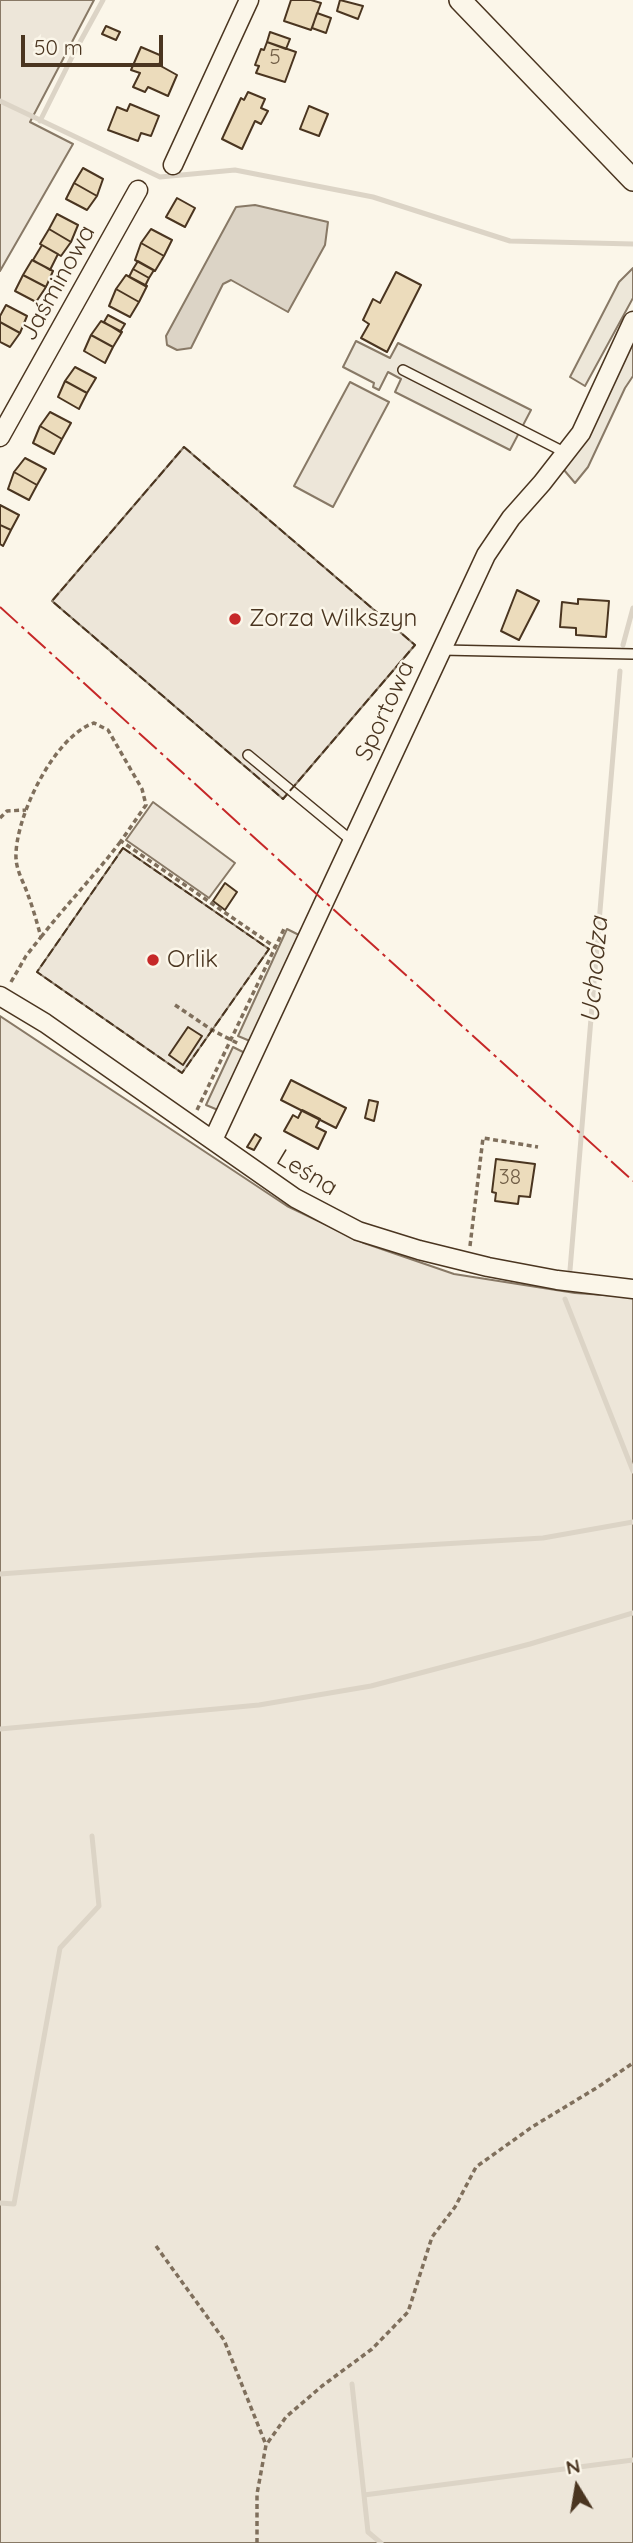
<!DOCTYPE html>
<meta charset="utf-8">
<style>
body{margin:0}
#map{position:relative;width:633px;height:2543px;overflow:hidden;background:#fbf6e9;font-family:Quicksand,sans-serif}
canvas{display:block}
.north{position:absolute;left:542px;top:2452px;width:70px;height:70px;-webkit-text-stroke:5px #fbf6e9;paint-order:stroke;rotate:349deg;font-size:19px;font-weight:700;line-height:28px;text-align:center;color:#4a3520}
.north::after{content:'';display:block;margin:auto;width:24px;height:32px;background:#4a3520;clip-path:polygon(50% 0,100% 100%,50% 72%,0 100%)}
.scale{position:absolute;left:21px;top:35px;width:142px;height:32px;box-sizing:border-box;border:4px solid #4a3520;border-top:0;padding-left:9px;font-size:21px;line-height:24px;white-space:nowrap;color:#4a3520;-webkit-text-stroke:5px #fbf6e9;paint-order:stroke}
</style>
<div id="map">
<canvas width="633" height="2543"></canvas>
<div class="north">N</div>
<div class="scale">50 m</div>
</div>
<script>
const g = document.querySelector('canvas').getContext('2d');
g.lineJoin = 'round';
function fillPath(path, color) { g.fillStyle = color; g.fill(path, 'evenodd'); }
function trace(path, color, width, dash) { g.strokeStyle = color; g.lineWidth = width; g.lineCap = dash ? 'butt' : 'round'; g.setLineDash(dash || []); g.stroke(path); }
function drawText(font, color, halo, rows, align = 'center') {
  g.font = font + ' Quicksand,sans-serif'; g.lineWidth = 5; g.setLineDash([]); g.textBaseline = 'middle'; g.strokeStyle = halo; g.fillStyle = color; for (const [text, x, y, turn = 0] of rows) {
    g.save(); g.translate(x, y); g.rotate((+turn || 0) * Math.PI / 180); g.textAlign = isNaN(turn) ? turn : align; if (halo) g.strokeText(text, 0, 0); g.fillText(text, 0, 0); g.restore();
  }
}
const green = new Path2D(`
 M0 0H94L30 122 73 144 0 271Z
 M350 382 389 402 333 507 294 486Z
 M184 447 415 645 283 799 52 601Z
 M153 802 235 863 209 898 126 840Z
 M123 848 269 949 182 1073 37 972Z
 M0 1016 287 1206 364 1243 454 1274 575 1293 633 1297V2543H0Z`);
fillPath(green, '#ede6d9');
trace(green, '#887966', 2);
const parking = new Path2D(`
 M633 268V298L585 386 570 377 619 282Z
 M633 338V376L625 388 588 467 575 483 564 470 586 439Z
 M356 341 390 358 398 343 531 410 510 450 395 392 401 379 388 372 379 390 373 387 374 383 343 367Z
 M287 929 299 935 250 1041 238 1036Z
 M233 1047 245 1053 218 1110 206 1105Z`);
fillPath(parking, '#ede7d9');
trace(parking, '#887966', 2);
const water = new Path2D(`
 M255 205 328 222 325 245 288 312 231 280 223 284 191 348 177 350 167 345 166 336 236 207Z`);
fillPath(water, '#dcd4c6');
trace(water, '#887966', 2);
trace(new Path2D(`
 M0 101 160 177 235 170 373 197 510 241 633 244
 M40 121 74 53 103 0
 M623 645 633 608
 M570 1270 620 671
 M565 1299 633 1471
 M0 1574 257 1555 543 1538 633 1522
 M0 1729 259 1705 371 1686 530 1644 633 1613
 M0 2203 14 2204 60 1948 99 1906 92 1836
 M352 2384 368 2532 381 2543
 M364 2495 633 2460`), '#dcd4c6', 5);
const building = new Path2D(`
 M291 0H311L321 3 311 30 284 21Z
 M340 0 363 6 358 19 337 11Z
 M317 13 331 18 326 33 312 28Z
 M106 26 120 32 116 40 102 34Z
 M270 32 290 39 286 49 267 42Z
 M267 42 296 52 285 82 256 73 259 66 255 65 261 49 264 50Z
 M141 47 162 56 159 65 177 75 168 96 148 87 145 92 133 87 140 73 131 70Z
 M248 92 265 99 261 108 268 111 261 124 255 121 242 149 222 139 241 98 244 100Z
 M130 104 159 116 151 136 141 133 138 141 108 130 117 107 127 111Z
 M309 106 328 114 319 136 300 129Z
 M83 168 103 179 97 196 74 183Z
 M74 183 97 196 87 210 66 199Z
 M177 198 195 208 185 227 166 217Z
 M57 214 78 225 71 242 49 229Z
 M49 229 71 242 61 256 40 244Z
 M151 229 172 240 164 256 141 243Z
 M141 243 164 256 155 271 135 260Z
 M42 245 58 254 50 270 33 260Z
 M32 260 53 271 46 287 23 275Z
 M138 261 154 270 149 278 133 269Z
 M133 269 149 278 145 286 129 277Z
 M396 272 421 285 387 352 361 338 369 324 363 320 373 299 380 303Z
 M23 275 46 287 36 302 15 291Z
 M126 275 147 286 139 302 116 289Z
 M116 289 139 302 130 317 109 306Z
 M6 305 27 316 20 333 0 322V316Z
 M108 315 125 324 120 332 104 322Z
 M101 321 122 332 113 347 91 335Z
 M0 322 20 333 10 347 0 342Z
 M91 335 113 347 105 363 84 351Z
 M75 367 96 378 87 393 65 381Z
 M65 381 87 393 79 409 58 397Z
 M50 412 71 423 62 439 40 426Z
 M40 426 62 439 54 454 33 443Z
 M25 458 46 469 37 485 14 472Z
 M14 472 37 485 29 500 8 489Z
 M0 505 19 515 11 530 0 525Z
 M0 525 11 530 3 546 0 544Z
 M517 590 539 601 519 640 501 631Z
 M578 599 609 601 606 637 576 635V628L560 627 562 602 578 604Z
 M225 883 237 892 225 910 213 901Z
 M188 1027 202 1036 183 1065 169 1055Z
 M291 1080 346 1108 336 1128 281 1100Z
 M369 1100 378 1102 374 1121 365 1118Z
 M302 1110 320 1119 316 1127 326 1132 318 1149 284 1131 293 1115 298 1118Z
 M255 1134 261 1138 254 1150 247 1147Z
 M496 1159 535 1164 530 1197 519 1196 518 1204 495 1201 496 1193 492 1192Z`);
fillPath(building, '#ecdcbc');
trace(building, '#4a3520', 2);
const service = new Path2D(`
 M403 370 566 453
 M442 650 633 654
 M248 755 352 841`);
const minor = new Path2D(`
 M173 165 249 0
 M0 437 138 190
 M0 996 45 1023 295 1198 358 1231 419 1250 488 1267 557 1280 633 1289
 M213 1140 486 555 511 518 542 483 581 433 633 321`);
const tertiary = new Path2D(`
 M460 0 633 180`);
trace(service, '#4a3520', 12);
trace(minor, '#4a3520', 21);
trace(tertiary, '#4a3520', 24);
trace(new Path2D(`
 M0 818 7 811 26 810
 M41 937C67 904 96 874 121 841
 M11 982 26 956 41 937C37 923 33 908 28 895 24 883 17 872 16 859 14 819 54 736 94 723L108 730 142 789 146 805 121 841 275 947
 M175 1005 212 1030 239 1044
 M197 1110 284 929
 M470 1246 483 1138 538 1147
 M156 2246 224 2340 266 2445
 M257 2543V2494L266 2445 286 2417 322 2386 372 2349 408 2312 432 2237 455 2207 476 2167 532 2127 598 2087 633 2063`), '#7f6f5c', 3.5, [5, 3.5]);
trace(service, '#fbf6e9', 9);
trace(minor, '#fbf6e9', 18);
trace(tertiary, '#fbf6e9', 21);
trace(new Path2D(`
 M184 447 415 645 283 799 52 601Z
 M123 848 269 949 182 1073 37 972Z`), '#4a3520', 2, [9, 3.5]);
trace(new Path2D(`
 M0 607 633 1181`), '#c62828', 2, [24, 5, 3.5, 5]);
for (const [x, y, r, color] of [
 [235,619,7,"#c62828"],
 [153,960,7,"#c62828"]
]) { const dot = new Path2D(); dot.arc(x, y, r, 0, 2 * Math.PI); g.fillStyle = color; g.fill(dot); trace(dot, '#fbf6e9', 2.5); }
drawText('21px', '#725f47', null, [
 ["5",275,58],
 ["38",510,1178]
]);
drawText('24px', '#4a3520', '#fbf6e9', [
 ["Jaśminowa",58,283,-61],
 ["Sportowa",385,711,-65],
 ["Leśna",307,1173,31]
]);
drawText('24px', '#4a3520', '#fbf6e9', [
 ["Zorza Wilkszyn",249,619],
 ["Orlik",167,960]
], 'left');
drawText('italic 26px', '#4a3520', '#fbf6e9', [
 ["Uchodza",595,970,-85]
]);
</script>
